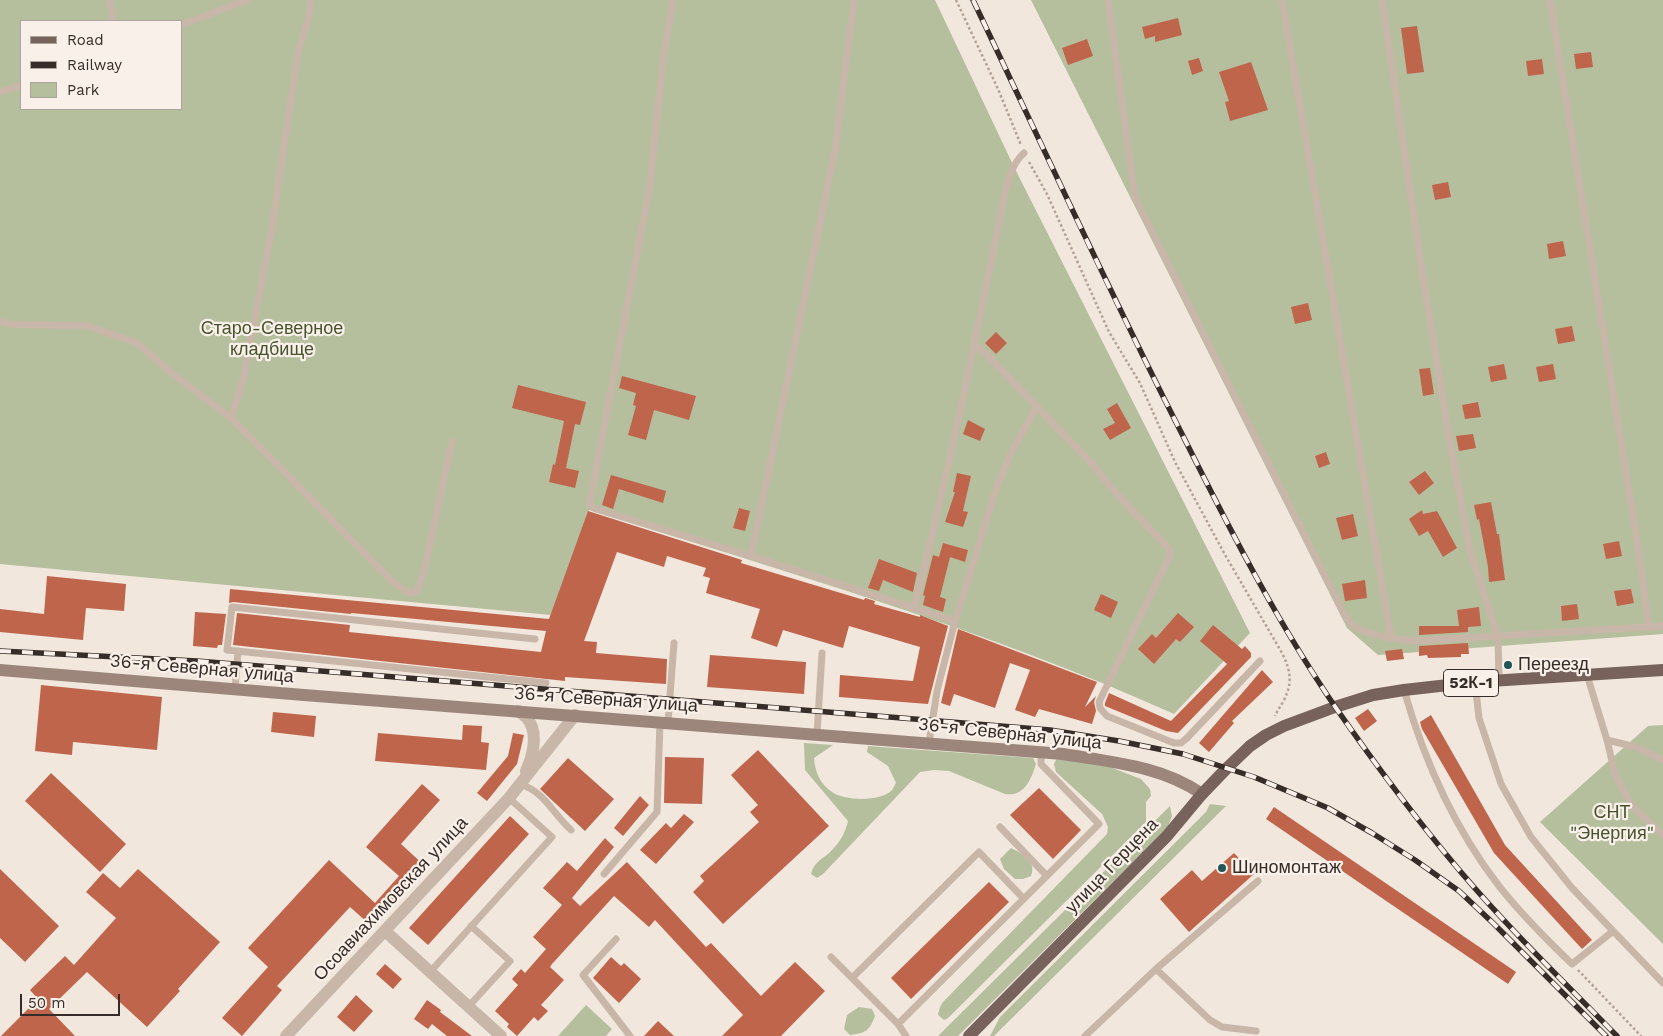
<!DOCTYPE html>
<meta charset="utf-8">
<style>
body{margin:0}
#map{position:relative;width:1663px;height:1036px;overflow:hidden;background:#f1e7dd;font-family:"Work Sans",sans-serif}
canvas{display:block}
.legend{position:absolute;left:20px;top:20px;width:162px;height:90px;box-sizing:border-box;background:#f9f1e9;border:1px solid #aba39c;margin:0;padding:6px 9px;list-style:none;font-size:15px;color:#362d29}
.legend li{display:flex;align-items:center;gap:10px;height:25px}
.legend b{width:25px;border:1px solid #aba39c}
.scale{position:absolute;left:20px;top:994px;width:100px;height:22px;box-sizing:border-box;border:2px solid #362d29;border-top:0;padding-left:6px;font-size:15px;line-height:18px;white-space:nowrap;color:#362d29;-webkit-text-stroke:4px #f9f1e9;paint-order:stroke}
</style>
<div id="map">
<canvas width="1663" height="1036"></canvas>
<ul class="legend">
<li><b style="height:6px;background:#77635b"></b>Road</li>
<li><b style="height:6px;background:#362d29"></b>Railway</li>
<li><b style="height:14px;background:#b5bf9e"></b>Park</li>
</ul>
<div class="scale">50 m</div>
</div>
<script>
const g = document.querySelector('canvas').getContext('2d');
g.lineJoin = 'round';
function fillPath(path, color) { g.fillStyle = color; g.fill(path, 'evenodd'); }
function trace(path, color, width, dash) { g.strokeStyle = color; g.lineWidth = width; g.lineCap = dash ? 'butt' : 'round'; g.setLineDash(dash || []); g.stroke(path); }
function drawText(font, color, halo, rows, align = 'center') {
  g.font = font + ' "Work Sans",sans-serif'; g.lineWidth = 4.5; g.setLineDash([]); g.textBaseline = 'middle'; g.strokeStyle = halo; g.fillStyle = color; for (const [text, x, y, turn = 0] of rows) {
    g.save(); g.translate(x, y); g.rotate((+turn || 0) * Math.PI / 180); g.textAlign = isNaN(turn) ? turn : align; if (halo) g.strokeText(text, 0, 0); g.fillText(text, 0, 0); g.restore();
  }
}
fillPath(new Path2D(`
 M0 0H935L1014 167 1250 633 1174 714C986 629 786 572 589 510L551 615 0 564ZM21 21H181V109H21Z
 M1031 0H1663V634L1378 655 1347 628Z
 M1663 725V944L1540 822 1648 726Z
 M804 743 833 745 814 758C815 772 820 784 832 792 844 801 881 802 892 790 893 789 895 784 896 783L888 766 867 752 868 746 1033 758 1036 764C1031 780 1024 797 1005 794L949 771 934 770 920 772 823 874 817 878 811 874C814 862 821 860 829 853 839 844 845 834 848 821L805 770Z
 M1057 758 1110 767 1141 779 1150 789 1151 796 1146 802V822L948 1018 944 1020 938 1015 940 1007 943 1002 1107 834 1108 827 1102 814 1056 772 1054 764Z
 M1210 804 1226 806 994 1036H990L1000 1017 1206 812Z
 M1170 806 1172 816 1168 827 958 1036H938Z
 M1011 848C1023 854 1037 861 1031 876L1023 879H1015L1004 869 1000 859Z
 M586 1005 612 1029 606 1036H558Z
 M859 1007 872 1009 875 1016C869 1031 866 1033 850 1035L844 1029 847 1015Z`), '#b5bf9e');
fillPath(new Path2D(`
 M1178 18 1182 35 1155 42V36L1145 39 1142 27Z
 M1417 26 1424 72 1407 74 1401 28Z
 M1087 39 1093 56 1068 65 1062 48Z
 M1591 52 1593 67 1576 69 1574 54Z
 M1199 58 1203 71 1192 75 1188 61Z
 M1542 59 1544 74 1528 76 1526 61Z
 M1251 62 1268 110 1230 121 1225 102 1229 101 1219 72Z
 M1448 182 1451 197 1435 200 1432 185Z
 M1563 241 1566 256 1549 259 1547 244Z
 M1308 303 1312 320 1295 324 1291 307Z
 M1572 326 1575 341 1558 344 1555 329Z
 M996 332 1007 343 996 354 985 343Z
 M1504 364 1507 379 1491 382 1488 367Z
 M1553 364 1556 379 1539 382 1536 367Z
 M1430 368 1434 394 1423 396 1419 369Z
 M622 376 696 396 689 420 654 410 646 440 628 435 636 406 633 405 636 393 619 388Z
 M518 385 586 402 580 425 575 424 566 468 579 471 575 488 549 482 553 464 555 465 564 421 512 408Z
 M1478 402 1481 417 1465 419 1462 405Z
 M1117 403 1131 428 1110 440 1103 429 1115 423 1107 409Z
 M968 420 985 429 980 441 963 434Z
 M1473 434 1476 448 1459 451 1456 436Z
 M1326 452 1330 464 1319 468 1315 456Z
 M1425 471 1434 483 1419 495 1409 482Z
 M957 473 971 476 963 511 968 512 963 527 945 522 955 492H953Z
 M611 475 666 491 663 503 619 489 613 509 602 505Z
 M1491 502 1497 534H1499L1505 580 1489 582 1488 567 1479 519 1477 520 1474 505Z
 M739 508 750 511 745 531 733 528Z
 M1422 510 1423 514 1437 511 1457 548 1443 557 1428 531 1419 536 1409 519Z
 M588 511 742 560 741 563 864 600 865 598 875 601 874 604 920 617V615L948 626 928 704 839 697 840 675 913 681 920 647 849 626 843 648 783 630 777 647 751 638 760 609 706 593 710 578 703 576 706 568 667 556 664 567 617 552 584 641 597 642 596 653 667 659 666 684 565 677V681L233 645 237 613 350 625 349 632 541 652 546 631 351 613V614L233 602 229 603 230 589 549 619Z
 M1353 514 1358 536 1342 540 1336 518Z
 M1619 541 1622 556 1606 559 1603 544Z
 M943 543 968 550 965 562 950 557 940 597 946 599 943 612 923 605 925 596 923 595 933 555 939 557Z
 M879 559 917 573 913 592 883 580 879 591 868 588Z
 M47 576 126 584 124 611 86 608 83 640 0 632V609L44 614Z
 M1365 580 1367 598 1345 601 1342 584Z
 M1631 589 1634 603 1617 606 1614 591Z
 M1101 594 1118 602 1111 618 1094 610Z
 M1577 604 1579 619 1562 621 1561 606Z
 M1479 607 1481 626 1468 627V632L1419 635V626H1459L1457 610Z
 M195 612 226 614 222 645H218L217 648 193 646Z
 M1178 613 1194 627 1180 642 1176 639 1154 664 1138 649 1152 634 1156 638Z
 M1213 625 1242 649 1245 646 1251 653V657L1178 733 1166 731 1105 706V703L1109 693 1171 721 1227 664 1200 641Z
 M958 629 1097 682 1085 707 1096 696 1094 702 1096 711 1092 724 1039 709 1035 717 1015 710 1030 670 1010 663 995 708 954 694 950 706 941 703Z
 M1468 643 1469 654H1461V657L1428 658 1427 655 1419 656V646Z
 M1402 649 1404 659 1387 661 1385 651Z
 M710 655 806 662 804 694 707 687Z
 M1262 670 1273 682 1232 721 1234 723 1209 752 1199 743Z
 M41 685 162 697 157 750 73 742 72 755 35 751Z
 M1368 709 1377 721 1364 731 1355 718Z
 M273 712 316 716 314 737 271 732Z
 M1431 715 1505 845 1592 940 1582 949 1494 853 1422 729 1420 722Z
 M463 725 482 726 481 742 489 743 486 770 375 761 378 733 462 740Z
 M513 733 524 735 517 764 487 801 477 793 508 756Z
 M758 750 829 826 723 924 693 892 704 881 700 876 759 822 750 812 758 805 731 775Z
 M665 757 704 758 702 804 664 803Z
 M568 758 614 799 585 831 540 789Z
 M51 773 126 844 100 872 25 801Z
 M422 784 440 800 401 844 426 867 380 917 376 914 368 923 350 907 277 986 282 990 242 1036 222 1018 268 967 248 948 329 860 375 903 399 876 366 847Z
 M1039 788 1081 830 1053 859 1010 815Z
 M640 796 649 805 623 836 614 828Z
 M1274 807 1516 972 1508 984 1266 819Z
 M684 814 694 822 656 864 640 850 666 823 671 828Z
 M510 816 529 834 428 945 409 928Z
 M605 838 614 847 572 898 580 906 627 862 706 947 711 943 761 996 795 962 825 991 781 1036H722L743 1015 655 920 649 927 614 896 552 964 550 967 564 980 541 1005 548 1011 538 1021 534 1017 517 1036 507 1027 509 1024 495 1011 518 985 512 979 521 969 525 973 546 949 533 937 562 905 543 888 567 862 577 871Z
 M1234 853 1254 874 1189 932 1160 899 1192 870 1202 881Z
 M0 869 59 926 25 962 0 938Z
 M138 869 220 942 178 989 180 991 147 1027 87 972 49 1009 75 1036H1L38 999 30 990 65 956 74 965 116 918 86 892 103 873 120 888Z
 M989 882 1009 902 911 999 891 978Z
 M611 957 621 966 624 963 641 979 619 1003 593 978Z
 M385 964 402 979 393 989 376 974Z
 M356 995 373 1011 354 1032 337 1017Z
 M427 1000 441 1010 440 1012 472 1036H447L432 1024 428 1029 414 1019Z
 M658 1021 674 1036H644Z`), '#bf654c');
trace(new Path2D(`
 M956 0 998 89 1021 145
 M1029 162 1047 194 1109 332 1140 383 1175 462 1224 553 1282 653C1291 671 1293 683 1283 702 1280 707 1277 711 1275 716
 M1578 970 1641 1036`), '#b4a194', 2.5, [2.5, 2.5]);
trace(new Path2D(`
 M110 0 113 21
 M673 0 663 60 650 185 590 501V506L596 509 751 556 955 621
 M1108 0 1135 198 1344 614C1346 617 1348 621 1351 624 1365 636 1397 639 1415 641L1663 626
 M1282 0 1391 638
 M1382 0 1422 271 1449 437 1470 551 1498 637 1499 681
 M1550 0 1639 554 1649 627
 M181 25 247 0
 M0 92 21 85
 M0 322 8 324 88 326 137 343 174 375 231 418 392 581 408 592 414 593 418 589 424 571 452 442
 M974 344 987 355 1093 465 1114 491 1170 550V555L1099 702 1100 708 1107 716 1174 743H1181L1187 738 1260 661
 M231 418 243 380 271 233 298 52 308 20 311 0
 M751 556 835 150 854 0
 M914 608C949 471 977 332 1005 193 1009 178 1012 164 1024 153
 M535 639 232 607 227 650 546 683
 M1587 675 1607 740 1615 774 1632 806 1663 835
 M1475 682 1479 718 1501 784 1531 837 1572 888 1663 983
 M235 689 238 651
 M1404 690C1424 760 1454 828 1499 886 1521 914 1546 939 1572 964L1612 932
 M668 722 674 643
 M817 734 822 653
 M1607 740 1636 747 1663 760
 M929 743 937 691 955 621 997 486 1012 451 1037 406
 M520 784C545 792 553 814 571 830
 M1000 827 1047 876
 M604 874 657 812 660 722
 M616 939 583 975 630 1036
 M831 957 898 1024 906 1036
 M1156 969 1210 1020 1222 1027 1256 1031
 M430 972 552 837 509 798
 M852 978 979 852 1024 899
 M468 1007 510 961 471 926
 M898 1024 1099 824 1041 764V752
 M1085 1036 1156 969 1258 881`), '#c8b7a9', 7);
trace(new Path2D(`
 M518 711C521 713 525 716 527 718 539 732 533 756 526 771
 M385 931 501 1036
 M286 1036 509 798 575 715`), '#c8b7a9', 12);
trace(new Path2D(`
 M0 670 304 695 1063 754C1111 762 1162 766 1202 794`), '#9c867b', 12);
trace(new Path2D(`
 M969 1036 1167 836 1202 794 1227 768 1250 746 1266 735 1284 726 1335 707 1373 695 1404 690 1475 682 1663 670`), '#77635b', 12);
const rail = new Path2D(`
 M973 0C1042 145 1109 291 1182 434 1229 528 1277 622 1336 708 1375 764 1416 819 1460 871 1509 929 1564 982 1617 1036
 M0 651 197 661 1050 730 1119 741 1183 754 1254 777 1328 808 1372 833 1415 860 1459 891 1493 923 1606 1036`);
trace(rail, '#362d29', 5.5);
trace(rail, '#f9f1e9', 4, [11]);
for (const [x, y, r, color] of [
 [1508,665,5,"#205456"],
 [1222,868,5,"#205456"]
]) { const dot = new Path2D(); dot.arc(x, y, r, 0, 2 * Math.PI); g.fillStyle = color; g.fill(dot); trace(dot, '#f9f1e9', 2); }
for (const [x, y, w] of [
 [1471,683,55]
]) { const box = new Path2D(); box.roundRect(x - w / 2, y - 13.5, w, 27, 4); g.fillStyle = '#f9f1e9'; g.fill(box); trace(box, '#362d29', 1); }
drawText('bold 16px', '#362d29', null, [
 ["52К-1",1471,683]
]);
drawText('18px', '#47532e', '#f9f1e9', [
 ["Старо-Северное",272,329],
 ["кладбище",272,350],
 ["СНТ",1612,813],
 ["\"Энергия\"",1612,834]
]);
drawText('18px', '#362d29', '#f9f1e9', [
 ["Переезд",1518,665],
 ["Шиномонтаж",1232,868]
], 'left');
drawText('18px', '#362d29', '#f9f1e9', [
 ["36-я Северная улица",202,669,5],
 ["36-я Северная улица",606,700,4],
 ["36-я Северная улица",1010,734,6],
 ["улица Герцена",1112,866,-46],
 ["Осоавиахимовская улица",391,899,-47]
]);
</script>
